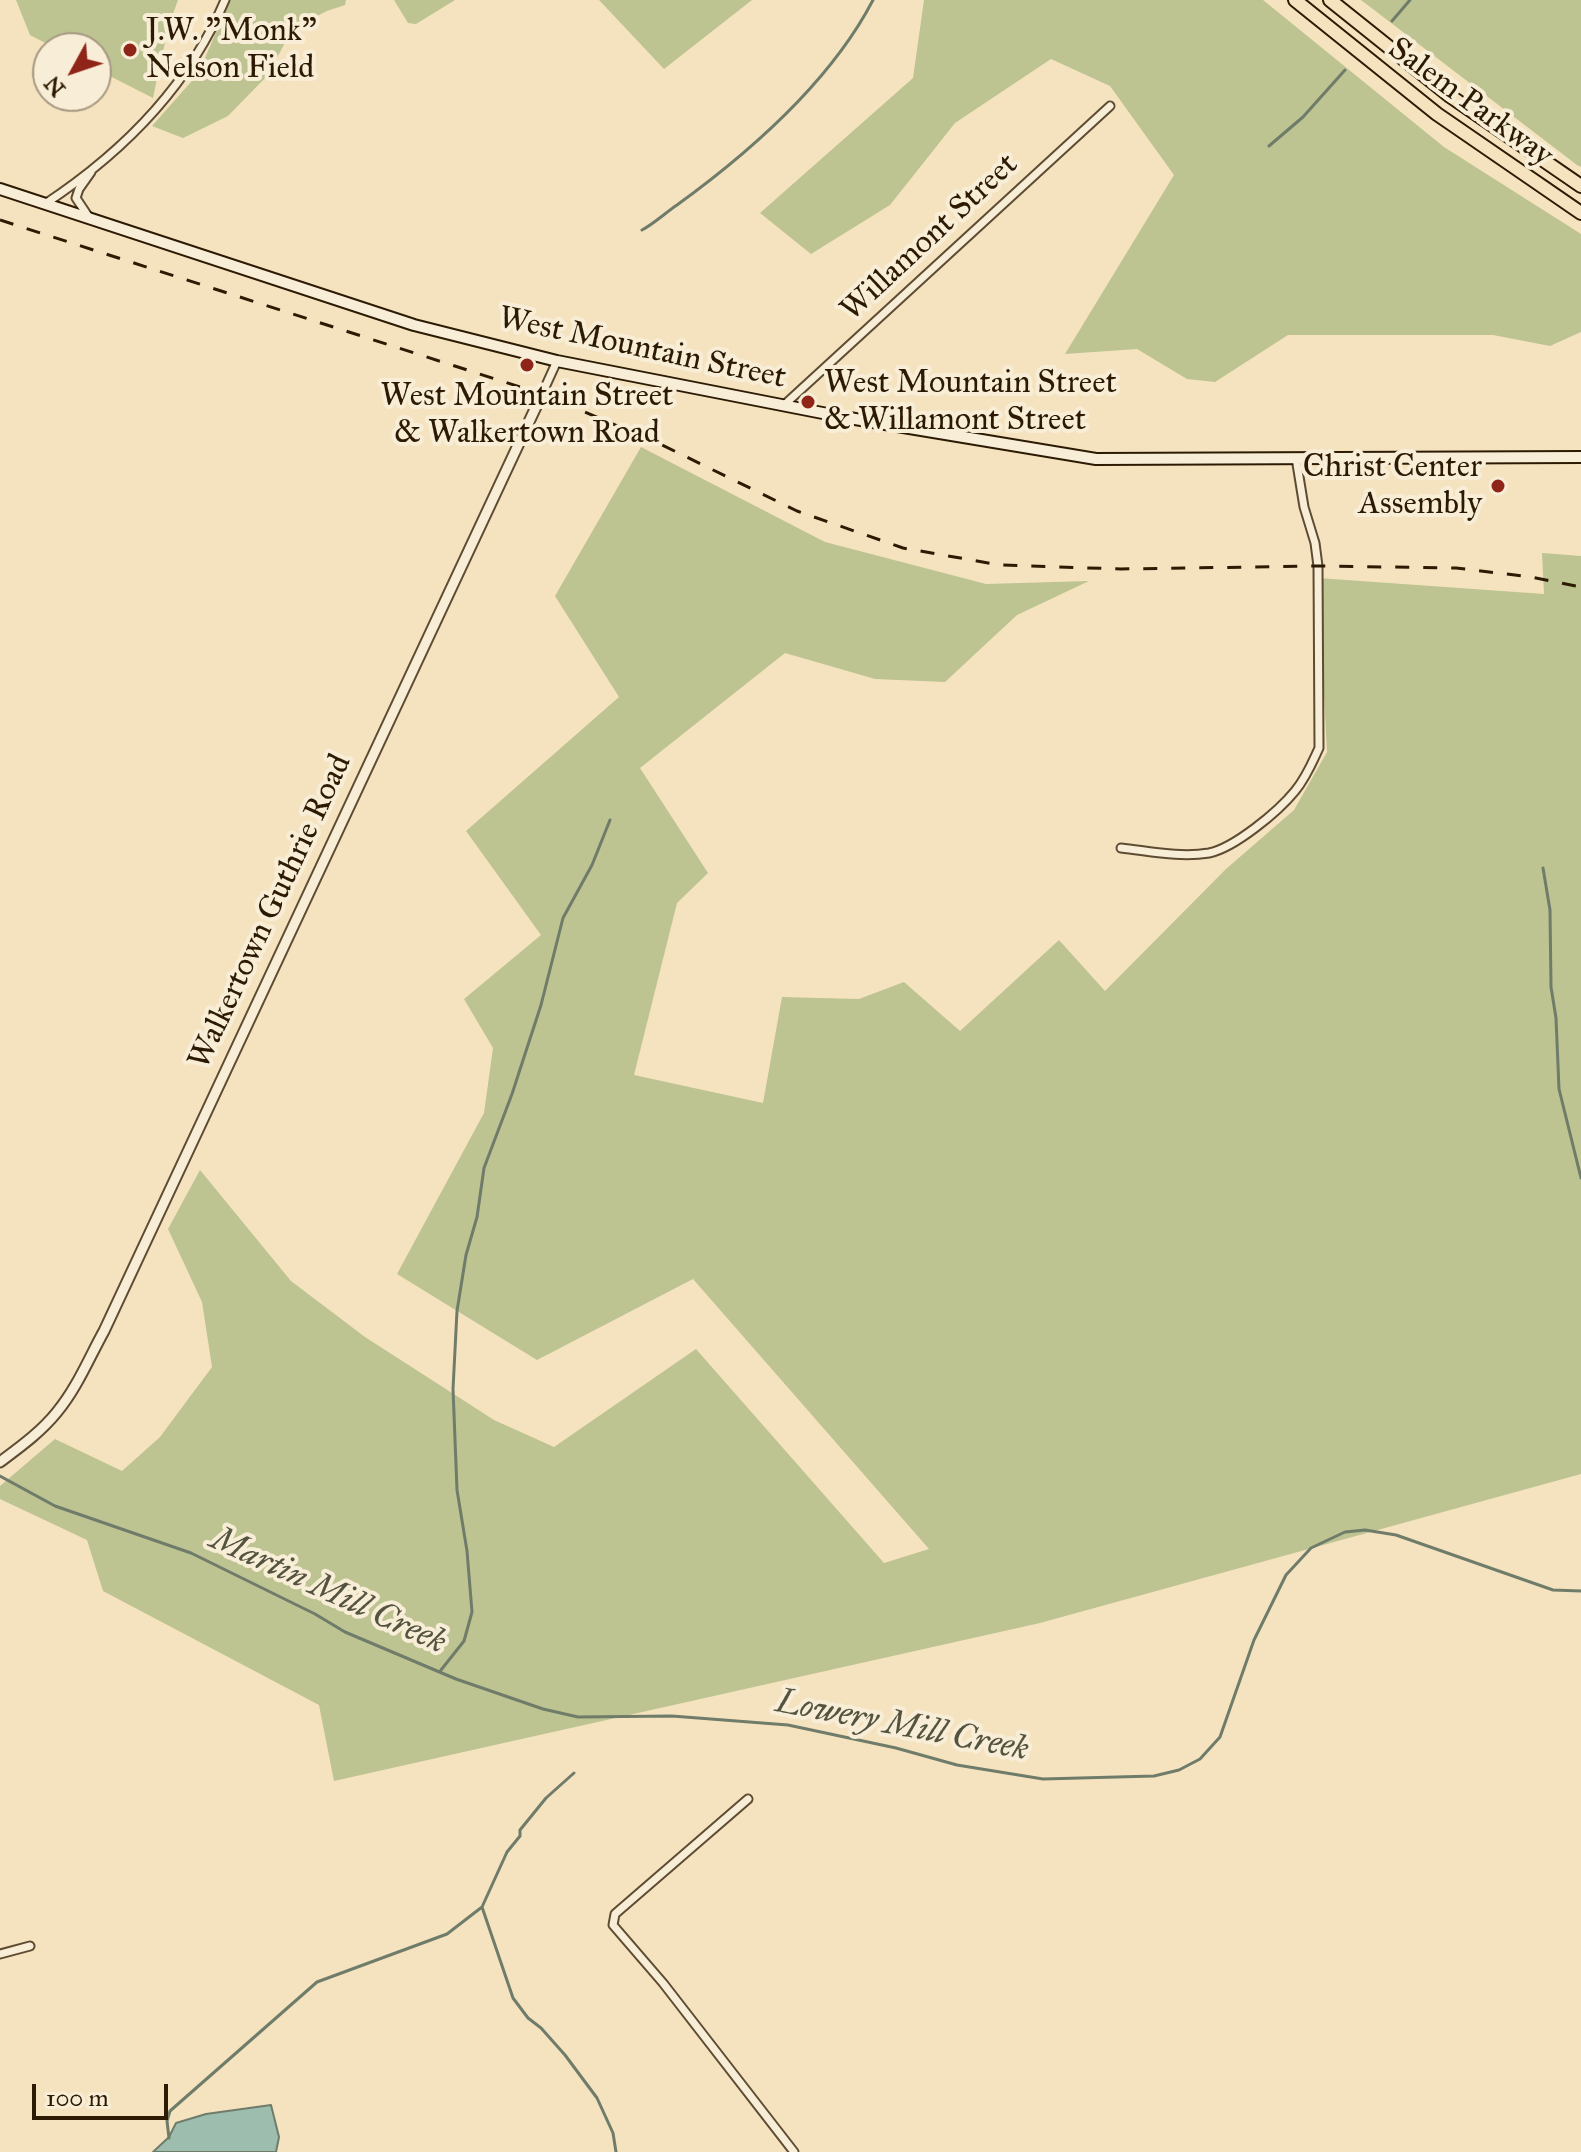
<!DOCTYPE html>
<style>
body{margin:0}
#map{position:relative;width:1581px;height:2152px;overflow:hidden;background:#f5e3c0;font-family:"IM FELL Great Primer",serif}
canvas{display:block}
.north{position:absolute;left:32px;top:32px;width:80px;height:80px;box-sizing:border-box;background:#f8edd6;border:2px solid #a69982;border-radius:50%;rotate:230deg;font-size:22px;font-weight:700;line-height:32px;text-align:center;color:#2c1a03}
.north::after{content:'';display:block;margin:auto;width:28px;height:36px;background:#8f2418;clip-path:polygon(50% 0,100% 100%,50% 72%,0 100%)}
.scale{position:absolute;left:32px;top:2084px;width:136px;height:36px;box-sizing:border-box;border:4px solid #2c1a03;border-top:0;padding-left:10px;font-size:24px;line-height:28px;white-space:nowrap;color:#2c1a03;-webkit-text-stroke:6px #f8edd6;paint-order:stroke}
</style>
<div id="map">
<canvas width="1581" height="2152"></canvas>
<div class="north">N</div>
<div class="scale">100 m</div>
</div>
<script>
const g = document.querySelector('canvas').getContext('2d');
g.lineJoin = 'round';
function fillPath(path, color) { g.fillStyle = color; g.fill(path, 'evenodd'); }
function trace(path, color, width, dash) { g.strokeStyle = color; g.lineWidth = width; g.lineCap = dash ? 'butt' : 'round'; g.setLineDash(dash || []); g.stroke(path); }
function drawText(font, color, halo, rows, align = 'center') {
  g.font = font + ' "IM FELL Great Primer",serif'; g.lineWidth = 8; g.setLineDash([]); g.textBaseline = 'middle'; g.strokeStyle = halo; g.fillStyle = color; for (const [text, x, y, turn = 0] of rows) {
    g.save(); g.translate(x, y); g.rotate((+turn || 0) * Math.PI / 180); g.textAlign = isNaN(turn) ? turn : align; if (halo) g.strokeText(text, 0, 0); g.fillText(text, 0, 0); g.restore();
  }
}
fillPath(new Path2D(`
 M16 0H178C166 31 160 66 153 98L96 69V48H55L30 35Z
 M230 0H346L345 5 327 11 293 28 267 76 228 116 183 138 152 126 198 74Z
 M394 0H455L416 24 408 23Z
 M599 0H752L664 69Z
 M924 0H1263L1444 147 1581 234V332L1550 346 1493 335H1288L1215 382 1187 379 1137 349 1065 354 1174 175 1110 86 1051 59 955 123 890 205 811 254 760 213 913 78Z
 M1361 0H1581V167L1577 165Z
 M641 447 825 542 986 584 1089 581 1017 615 945 682 875 679 785 653 640 768 708 873 677 903 634 1075 763 1103 782 997 859 999 904 982 960 1031 1059 940 1105 991 1226 869 1294 810 1327 752 1318 578 1544 594 1542 553 1581 556V1474L1040 1623 334 1781 319 1705 103 1591 87 1540 0 1499V1486L55 1439 122 1471 160 1437 212 1367 202 1302 168 1229 200 1170 291 1281 365 1337 494 1420 554 1447 696 1349 884 1563 929 1549 693 1279 537 1360 397 1274 484 1113 493 1048 464 999 541 935 466 831 619 697 555 596Z`), '#bdc391');
const water = new Path2D(`
 M271 2105 279 2137 276 2152H153L169 2137 176 2123 206 2114Z`);
fillPath(water, '#9dbeae');
trace(water, '#707c6a', 2);
trace(new Path2D(`
 M1392 21 1410 0
 M1269 146 1303 117 1345 70
 M642 230C655 223 665 213 677 205 750 152 831 81 873 0
 M1543 868 1550 910 1551 987 1556 1018 1559 1089 1581 1178
 M0 1476 55 1506 191 1553 315 1614 345 1632 456 1679 543 1709 578 1717 672 1716 788 1725 896 1748 957 1765 1043 1779 1154 1776 1179 1770 1200 1759 1220 1737 1254 1640 1286 1575 1311 1548 1345 1532 1365 1530 1396 1535 1553 1590 1581 1591
 M441 1670 464 1641 472 1612 467 1551 457 1490 453 1389 457 1311 466 1255 477 1217 484 1168 512 1094 541 1005 563 918 592 865 610 820
 M482 1907 513 1998 528 2018 541 2028 565 2055 597 2098 613 2133 616 2152
 M169 2138 167 2121 170 2111 317 1982 447 1934 482 1907 507 1852 520 1836V1830L546 1798 574 1773`), '#707c6a', 3);
const minor = new Path2D(`
 M45 204C122 153 189 86 225 0
 M88 216 76 198 79 189 91 172
 M542 394 557 361
 M783 406 1110 106
 M1121 848C1149 851 1180 858 1209 853 1234 848 1278 812 1295 791 1306 778 1312 763 1319 748L1318 566 1315 543 1304 507 1296 458
 M748 1799 615 1914 613 1925 663 1983 794 2152
 M0 1954 30 1946`);
const tertiary = new Path2D(`
 M0 1462C20 1447 41 1432 57 1412 77 1388 89 1358 104 1331L542 394`);
const secondary = new Path2D(`
 M0 189 414 325 557 361 843 417 1096 459 1581 457`);
const motorway = new Path2D(`
 M1295 0 1437 114 1581 213
 M1330 0 1450 96 1581 186`);
trace(minor, '#5e4c32', 11);
trace(tertiary, '#5e4c32', 13);
trace(secondary, '#2c1a03', 14);
trace(motorway, '#2c1a03', 16);
trace(minor, '#f8edd6', 7);
trace(tertiary, '#f8edd6', 9);
trace(secondary, '#f8edd6', 10);
trace(motorway, '#f5e3c0', 12);
trace(new Path2D(`
 M0 220 542 394 658 443 797 511 903 548 1000 565 1121 569 1318 566 1456 568 1531 577 1581 587`), '#2c1a03', 3, [14, 14]);
for (const [x, y, r, color] of [
 [130,50,8,"#8f2418"],
 [527,365,8,"#8f2418"],
 [808,402,8,"#8f2418"],
 [1498,486,8,"#8f2418"]
]) { const dot = new Path2D(); dot.arc(x, y, r, 0, 2 * Math.PI); g.fillStyle = color; g.fill(dot); trace(dot, '#f8edd6', 3); }
drawText('32px', '#2c1a03', '#f8edd6', [
 ["J.W. \"Monk\"",146,32],
 ["Nelson Field",146,69],
 ["West Mountain Street",824,384],
 ["& Willamont Street",824,421],
 ["West Mountain Street",527,397,"center"],
 ["& Walkertown Road",527,434,"center"],
 ["Christ Center",1482,468,"right"],
 ["Assembly",1482,505,"right"]
], 'left');
drawText('32px', '#2c1a03', '#f8edd6', [
 ["Salem Parkway",1470,103,36],
 ["Willamont Street",930,238,-43],
 ["West Mountain Street",642,349,12],
 ["Walkertown Guthrie Road",271,912,-65]
]);
drawText('italic 34px', '#54533f', '#f8edd6', [
 ["Martin Mill Creek",328,1592,25],
 ["Lowery Mill Creek",902,1727,11]
]);
</script>
